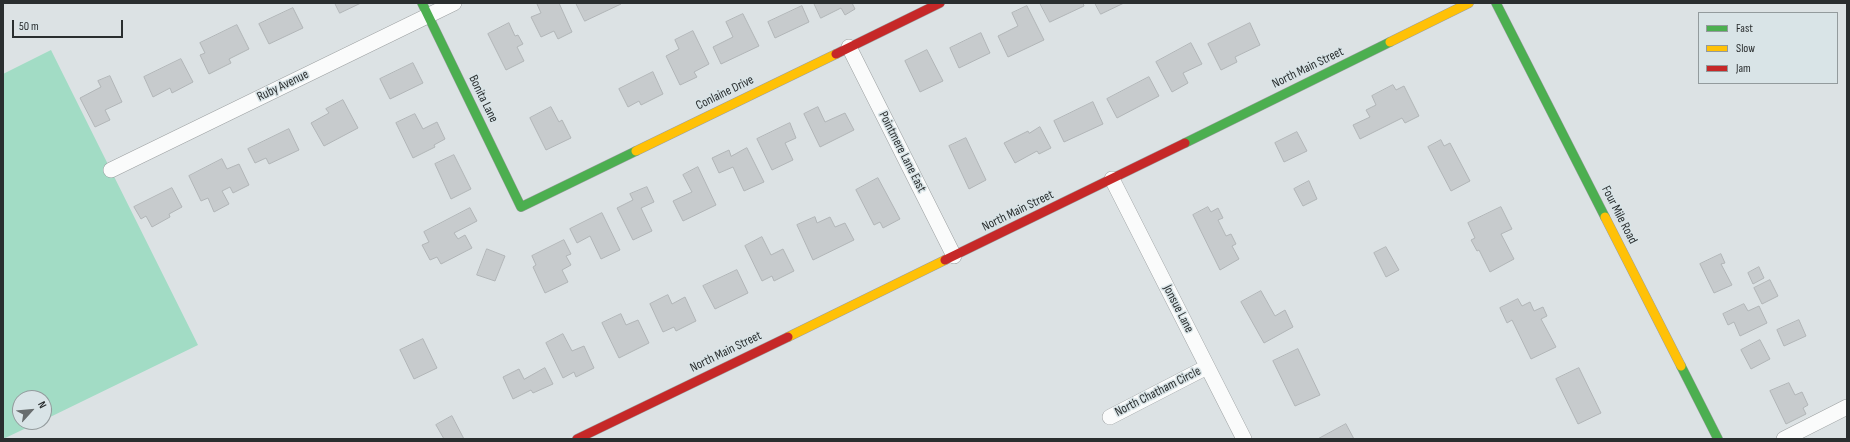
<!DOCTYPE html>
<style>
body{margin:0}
#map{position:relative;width:1850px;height:442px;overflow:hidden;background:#dce2e4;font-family:"Sofia Sans Condensed",sans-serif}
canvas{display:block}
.frame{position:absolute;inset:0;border:4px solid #2a2e2f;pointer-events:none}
.legend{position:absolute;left:1698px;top:12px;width:140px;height:72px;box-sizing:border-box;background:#d9e4e7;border:1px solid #939b9d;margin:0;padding:5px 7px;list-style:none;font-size:12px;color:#2a2e2f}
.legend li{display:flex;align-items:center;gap:8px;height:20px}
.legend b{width:20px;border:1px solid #939b9d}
.north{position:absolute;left:12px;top:390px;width:40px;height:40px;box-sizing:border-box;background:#d9e4e7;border:1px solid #939b9d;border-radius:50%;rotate:63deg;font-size:11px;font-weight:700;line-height:16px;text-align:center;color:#2a2e2f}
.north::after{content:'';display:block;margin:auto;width:14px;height:18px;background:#686d6e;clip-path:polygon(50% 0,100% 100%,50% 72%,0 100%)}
.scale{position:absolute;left:12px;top:20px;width:111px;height:18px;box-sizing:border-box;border:2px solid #2a2e2f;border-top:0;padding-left:5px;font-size:12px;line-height:14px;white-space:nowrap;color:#2a2e2f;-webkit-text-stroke:3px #d9e4e7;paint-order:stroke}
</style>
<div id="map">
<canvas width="1850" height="442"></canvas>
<div class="frame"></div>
<ul class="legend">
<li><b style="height:5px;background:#4caf50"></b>Fast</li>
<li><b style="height:5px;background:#ffc107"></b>Slow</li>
<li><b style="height:5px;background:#c62828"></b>Jam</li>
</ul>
<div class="north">N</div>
<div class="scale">50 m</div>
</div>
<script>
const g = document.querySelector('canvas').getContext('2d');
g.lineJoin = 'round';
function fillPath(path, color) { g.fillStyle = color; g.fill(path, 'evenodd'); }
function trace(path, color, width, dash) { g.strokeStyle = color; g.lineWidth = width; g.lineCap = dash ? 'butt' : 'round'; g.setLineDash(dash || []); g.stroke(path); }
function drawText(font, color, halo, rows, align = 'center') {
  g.font = font + ' "Sofia Sans Condensed",sans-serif'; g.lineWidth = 3; g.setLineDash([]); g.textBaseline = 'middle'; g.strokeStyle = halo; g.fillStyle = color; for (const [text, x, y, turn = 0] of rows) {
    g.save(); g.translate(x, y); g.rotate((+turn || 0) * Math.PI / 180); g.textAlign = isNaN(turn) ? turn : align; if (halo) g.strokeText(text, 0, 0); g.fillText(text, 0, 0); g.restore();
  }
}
fillPath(new Path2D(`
 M51 50 198 345 44 420V398H20V422H39L3 439V74Z`), '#a2dcc5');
const building = new Path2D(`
 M335 3H361L340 13Z
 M539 3H559L572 32 558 39 554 31 541 37 531 17 541 13 537 4Z
 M576 3H620L621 4 585 21Z
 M814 3H852L855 9 845 15 841 8 821 18Z
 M1040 3H1083L1084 6 1050 22Z
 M1095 3H1124L1101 14Z
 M802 6 809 22 775 38 768 22Z
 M1027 6 1044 40 1008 57 998 36 1018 26 1012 13Z
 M293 8 303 28 269 44 259 24Z
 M743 14 759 46 721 64 713 47 733 37 726 22Z
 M509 23 515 36 518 35 523 44 517 47 524 61 506 70 488 34Z
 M1250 23 1260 45 1235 57 1237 62 1221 70 1208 44Z
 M237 25 249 49 229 59 231 63 209 74 200 55 205 53 200 43Z
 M693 31 709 64 694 72 697 77 680 85 666 56 679 49 675 40Z
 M981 33 990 53 959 68 950 48Z
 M1191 43 1202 64 1183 73 1188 83 1172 92 1156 62Z
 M927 50 943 81 920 92 905 61Z
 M181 59 193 82 172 93 170 88 153 97 144 77Z
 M413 63 423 83 390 99 380 79Z
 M653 72 663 94 641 105 639 101 628 107 619 89Z
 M110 76 122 102 105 110 110 120 95 127 80 98 101 87 98 81Z
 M1149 77 1159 96 1117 118 1107 99Z
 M1393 85 1396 90 1404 86 1419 116 1405 123 1402 118 1360 139 1353 125 1370 117 1366 110 1376 105 1372 96Z
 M343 100 358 128 324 146 311 123 329 113 326 109Z
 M1093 102 1103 124 1064 142 1054 121Z
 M551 107 559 122 562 120 571 138 546 150 530 118Z
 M818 107 825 122 845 113 854 130 820 147 804 114Z
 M415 114 423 129 437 122 445 139 434 145 435 147 413 158 396 123Z
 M790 123 796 138 785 143 793 160 772 170 757 139Z
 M1040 127 1051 148 1039 154 1037 151 1015 163 1004 143 1028 131 1029 133Z
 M289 129 299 150 269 164 266 158 255 163 248 149Z
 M1297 132 1307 151 1284 162 1275 143Z
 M966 138 986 180 969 189 949 146Z
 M1441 140 1444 146 1450 143 1470 181 1451 191 1428 147Z
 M747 148 764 182 744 191 733 167 719 173 712 158 729 150 731 156Z
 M454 155 471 189 451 199 435 164Z
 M222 159 227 169 239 164 249 185 233 193 230 187 222 191 229 204 214 212 208 198 201 201 189 176Z
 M698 167 716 205 683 221 673 201 692 192 683 175Z
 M878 178 900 219 883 228 880 222 874 225 856 190Z
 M1309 181 1317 199 1303 206 1294 189Z
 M647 187 654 202 641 208 652 231 633 240 617 208 633 200 630 194Z
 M172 188 182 207 169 214 170 217 152 227 146 216 141 219 134 207Z
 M1208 207 1211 212 1218 208 1223 218 1218 220 1226 236 1231 234 1236 244 1232 246 1239 259 1220 270 1193 215Z
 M1501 207 1512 229 1501 234 1514 259 1490 272 1479 250 1477 251 1471 240 1475 238 1468 223Z
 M470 208 477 221 454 233 458 239 465 235 472 248 441 264 437 257 430 260 422 245 429 242 424 232Z
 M602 213 620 250 601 259 590 236 577 243 570 229Z
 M815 217 817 223 830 217 835 227 845 223 854 240 813 260 797 225Z
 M762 237 771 255 783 249 794 271 774 281 772 276 762 281 745 246Z
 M564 240 571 254 566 256 571 265 562 270 568 282 545 293 533 267 536 265 532 256Z
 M1386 247 1399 270 1386 277 1374 253Z
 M487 249 505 256 495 281 477 275Z
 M1721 254 1725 263 1721 264 1732 285 1714 293 1700 264Z
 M1759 267 1764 278 1753 284 1748 273Z
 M737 270 748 293 715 309 703 286Z
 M1770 280 1778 296 1762 304 1754 288Z
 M1261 291 1275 316 1285 310 1293 327 1264 343 1241 302Z
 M668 295 672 304 685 297 696 321 676 331 674 327 663 332 650 304Z
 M1518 299 1522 306 1530 302 1534 311 1543 307 1547 316 1541 319 1556 347 1531 359 1512 320 1507 323 1500 308Z
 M1744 304 1748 311 1759 306 1767 323 1740 336 1734 322 1728 325 1723 314Z
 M621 314 626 325 638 320 649 343 619 358 602 323Z
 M1799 320 1806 336 1784 346 1777 330Z
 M563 334 572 351 584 346 594 368 576 377 574 372 563 378 546 343Z
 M423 339 437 368 414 379 400 350Z
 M1760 340 1770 359 1751 369 1741 350Z
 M1298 349 1320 395 1295 406 1273 361Z
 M545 368 553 384 533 393 531 390 513 399 503 377 519 369 524 379Z
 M1579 368 1601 413 1578 424 1556 379Z
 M1789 383 1795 395 1802 392 1808 405 1803 408 1806 414 1786 424 1770 391Z
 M452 416 464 439H444L436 425Z
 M1346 424 1354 439H1318Z`);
fillPath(building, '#c7cbcd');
trace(building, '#b1b5b7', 1);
const street = new Path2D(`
 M849 47 954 256
 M111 170 454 3
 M1112 179 1244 439
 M1110 417 1207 367
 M1784 439 1847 407`);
const fast = new Path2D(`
 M422 3 521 207 636 151
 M1496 3 1605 217
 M1185 143 1390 42
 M1681 366 1718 439`);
const slow = new Path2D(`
 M1390 42 1469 3
 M636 151 836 54
 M1605 217 1681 366
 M788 337 945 260`);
const jam = new Path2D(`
 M836 54 940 3
 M945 260 1185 143
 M577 439 788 337`);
trace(street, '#9b9fa0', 16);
trace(fast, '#9b9fa0', 10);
trace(slow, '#9b9fa0', 10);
trace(jam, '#9b9fa0', 10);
trace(street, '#fafbfb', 15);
trace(fast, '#4caf50', 9);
trace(slow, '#ffc107', 9);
trace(jam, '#c62828', 9);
drawText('13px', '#2a2e2f', '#d9e4e7', [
 ["North Main Street",1308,68,-26],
 ["Ruby Avenue",283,86,-26],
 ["Conlaine Drive",725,93,-26],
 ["Bonita Lane",483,99,64],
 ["Pointmere Lane East",902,152,63],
 ["North Main Street",1018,211,-26],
 ["Four Mile Road",1619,215,63],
 ["Jonsue Lane",1178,309,63],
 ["North Main Street",726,352,-26],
 ["North Chatham Circle",1158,392,-27]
]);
</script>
